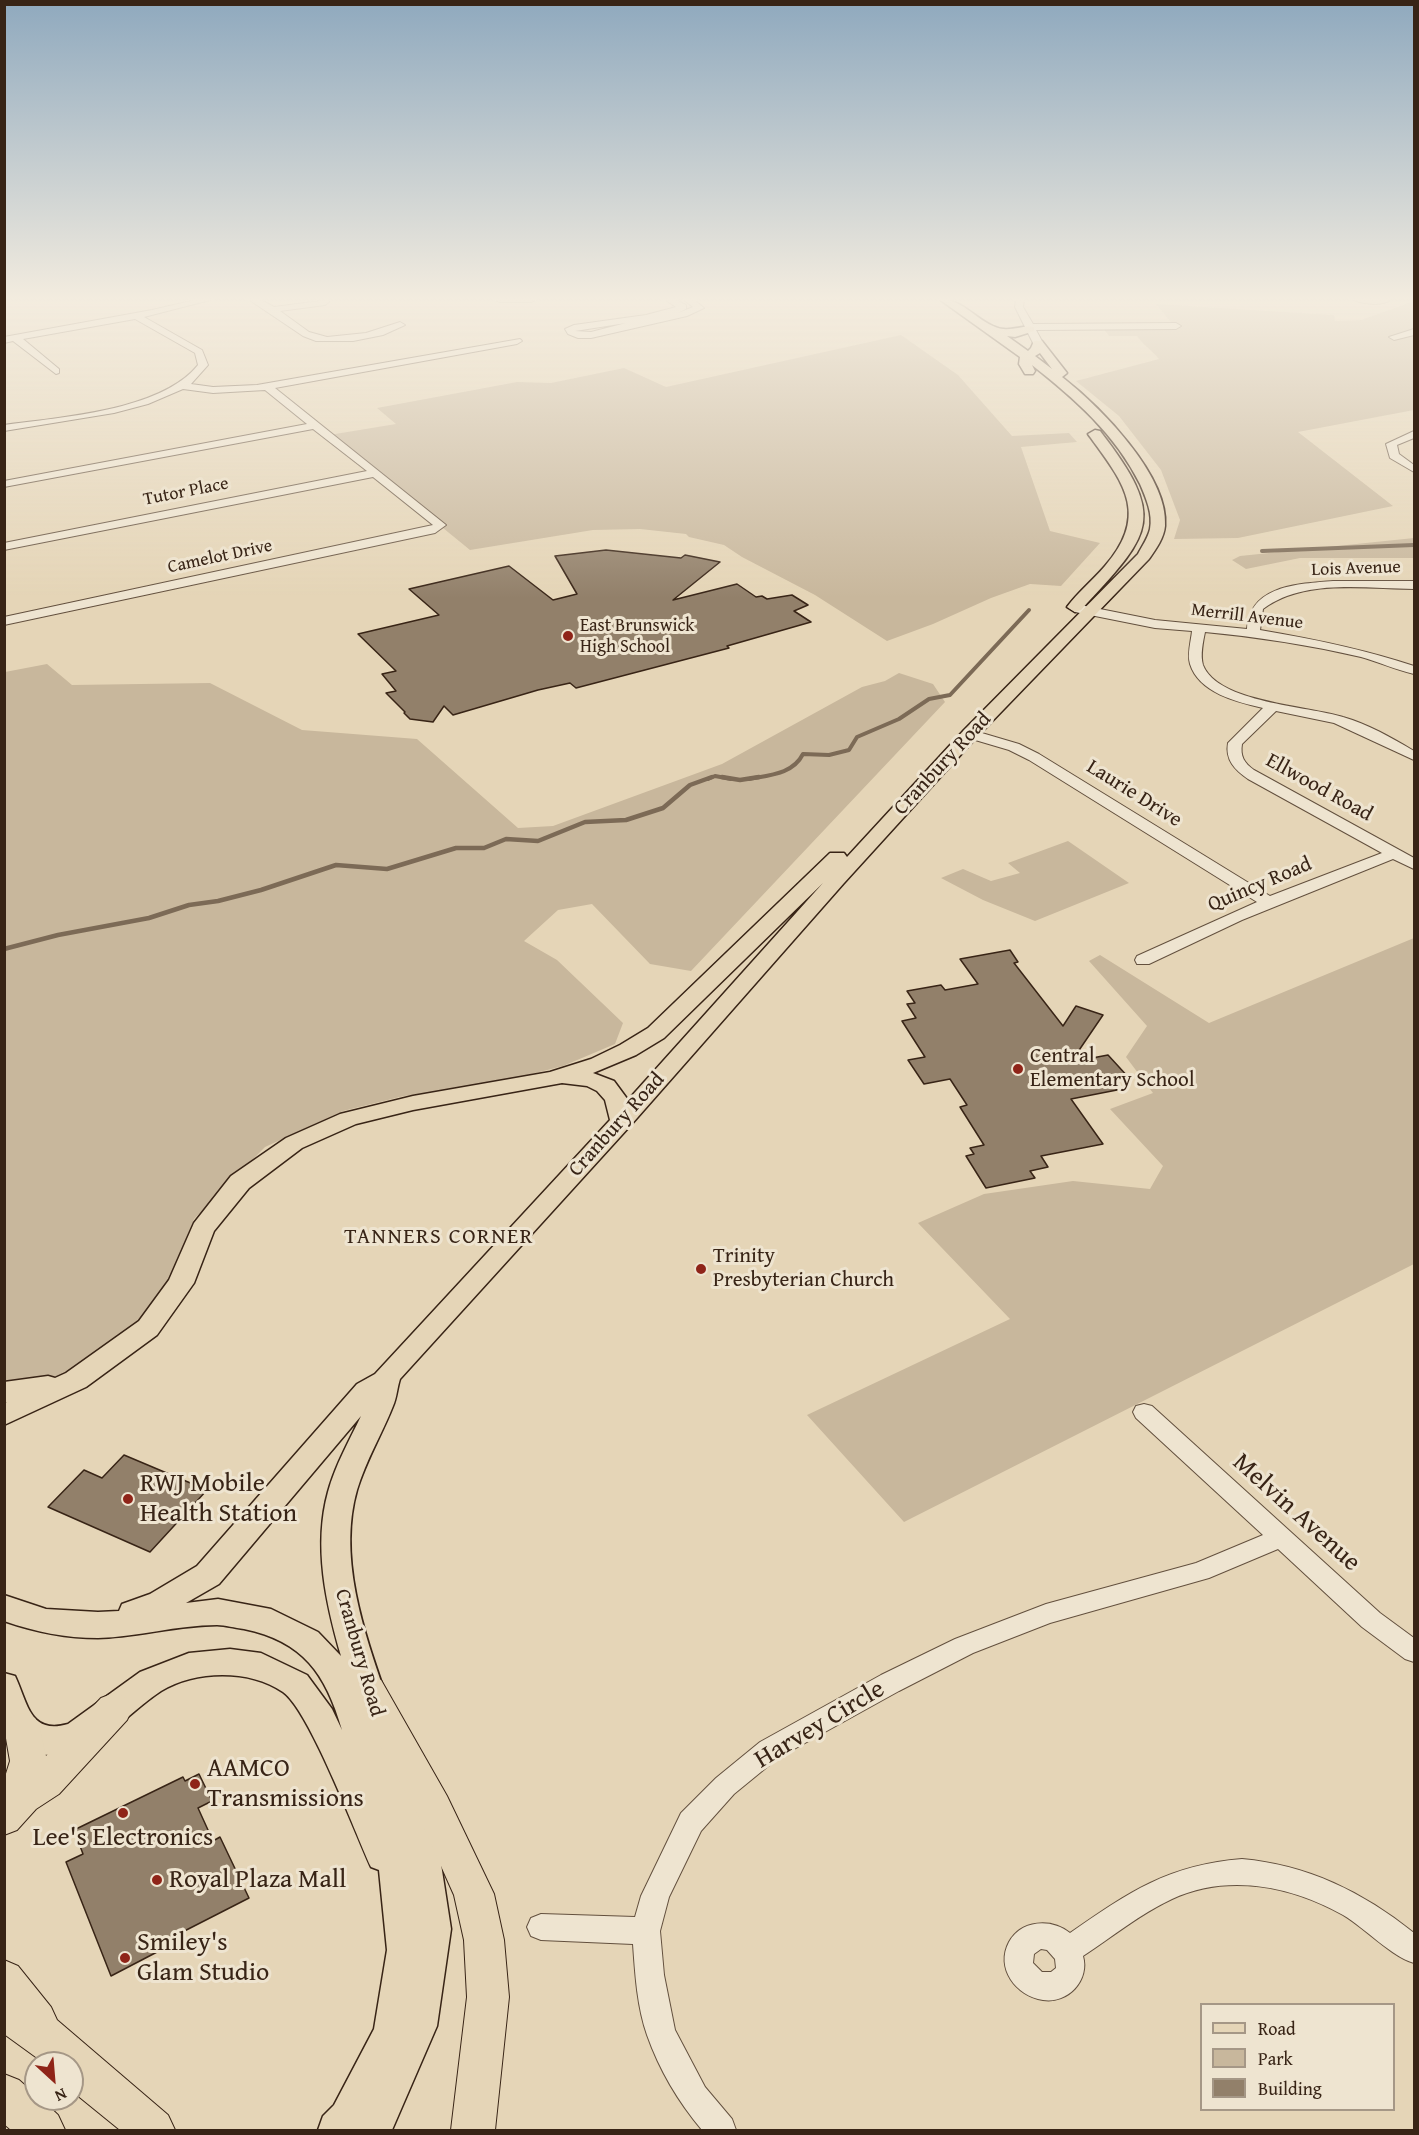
<!DOCTYPE html>
<style>
body{margin:0}
#map{position:relative;width:1419px;height:2135px;overflow:hidden;background:#e5d5b7;font-family:"Gentium Book Plus",serif}
canvas{display:block}
.frame{position:absolute;inset:0;border:6px solid #382416;pointer-events:none}
.legend{position:absolute;left:1200px;top:2003px;width:195px;height:108px;box-sizing:border-box;background:#eee4d0;border:2px solid #a59786;margin:0;padding:8px 10px;list-style:none;font-size:18px;color:#382416}
.legend li{display:flex;align-items:center;gap:12px;height:30px}
.legend b{width:30px;border:2px solid #a59786}
.north{position:absolute;left:24px;top:2051px;width:60px;height:60px;box-sizing:border-box;background:#eee4d0;border:2px solid #a59786;border-radius:50%;rotate:154deg;font-size:16px;font-weight:700;line-height:24px;text-align:center;color:#382416}
.north::after{content:'';display:block;margin:auto;width:21px;height:27px;background:#8f2418;clip-path:polygon(50% 0,100% 100%,50% 72%,0 100%)}
</style>
<div id="map">
<canvas width="1419" height="2135"></canvas>
<div class="frame"></div>
<ul class="legend">
<li><b style="height:8px;background:#e5d5b7"></b>Road</li>
<li><b style="height:16px;background:#c8b79c"></b>Park</li>
<li><b style="height:16px;background:#92806a"></b>Building</li>
</ul>
<div class="north">N</div>
</div>
<script>
const g = document.querySelector('canvas').getContext('2d');
g.lineJoin = 'round';
function fillPath(path, color) { g.fillStyle = color; g.fill(path, 'evenodd'); }
function trace(path, color, width, dash) { g.strokeStyle = color; g.lineWidth = width; g.lineCap = dash ? 'butt' : 'round'; g.setLineDash(dash || []); g.stroke(path); }
function drawText(font, color, halo, rows, align = 'center') {
  g.font = font + ' "Gentium Book Plus",serif'; g.lineWidth = 6; g.setLineDash([]); g.textBaseline = 'middle'; g.strokeStyle = halo; g.fillStyle = color; for (const [text, x, y, turn = 0] of rows) {
    g.save(); g.translate(x, y); g.rotate((+turn || 0) * Math.PI / 180); g.textAlign = isNaN(turn) ? turn : align; if (halo) g.strokeText(text, 0, 0); g.fillText(text, 0, 0); g.restore();
  }
}
fillPath(new Path2D(`
 M1414 301V410L1298 432 1393 506 1238 538 1174 539 1180 520 1161 470 1119 416 1076 381 1159 359C1152 350 1145 347 1137 336H1109L1102 327 1173 325 1156 304 1334 315 1335 321 1361 320Z
 M901 335 958 375 1012 436 1069 433 1077 442 1021 447 1050 531 1100 543 1061 586 1030 584 991 598 933 624 887 641 815 595 742 557 724 545 689 537 686 534 640 529 593 530 470 550 329 435 396 424 377 408 517 382 551 383 624 368 666 387Z
 M1414 538V558H1300L1246 569 1232 560 1240 556Z
 M47 664 72 685 210 683 302 730 417 739 518 828 553 826 722 764 862 687 885 681 899 673 933 684 945 702 691 971 650 964 592 904 558 910 524 941 557 960 623 1023 615 1044 563 1066 500 1082 404 1096 343 1111 265 1147 194 1219 167 1285 134 1327 71 1374 5 1384V672Z
 M1068 841 1129 883 1035 921 983 900 941 878 963 869 991 881 1020 873 1008 863Z
 M1414 938V1264L904 1522 807 1415 1010 1319 918 1223 984 1194 1073 1181 1150 1189 1163 1166 1110 1109 1153 1093 1126 1057 1147 1026 1089 961 1100 955 1209 1023Z`), '#c8b79c');
trace(new Path2D(`
 M1262 551 1414 545
 M708 779 715 776 731 779
 M749 779C770 775 793 774 803 754L829 755 849 750 857 737 899 719 929 699 950 695 1029 610`), '#7c6a56', 4);
trace(new Path2D(`
 M722 777 740 780 759 777
 M4 949 58 935 149 918 189 905 218 901 261 890 336 865 387 869 456 848H484L506 839 538 841 585 822 626 820 663 808 690 785 712 777`), '#7c6a56', 4.5);
const building = new Path2D(`
 M606 550 681 558 685 555 720 562 673 600 737 584 756 597 762 596 767 599 792 595 808 605 794 611 811 622 727 646 729 648 576 688 570 683 538 690 453 715 444 706 433 722 410 719 404 713 405 712 386 693 396 691 382 674 396 671 358 634 439 615 409 589 509 566 553 600 577 594 555 556Z
 M1010 950 1018 962 1014 963 1063 1026 1076 1006 1103 1015 1071 1062 1108 1055 1130 1079 1111 1083 1117 1090 1071 1099 1103 1144 1041 1156 1048 1167 1030 1171 1035 1178 986 1188 966 1156 974 1154 970 1148 984 1145 960 1107 967 1105 950 1079 924 1084 908 1060 925 1057 902 1021 916 1018 907 1004 915 1003 907 991 941 985 945 990 978 984 960 959Z
 M124 1455 207 1490 150 1552 48 1507 84 1470 102 1478Z
 M199 1774 212 1801 198 1808 213 1841 220 1837 249 1898 157 1945 159 1951 111 1976 66 1862 83 1854 74 1830 183 1777 185 1781Z`);
fillPath(building, '#92806a');
trace(building, '#382416', 1.5);
const minor = new Path2D(`
 M199 299H214L144 317 202 350 208 365 191 384 213 387 257 385 520 339 522 341 517 344 275 388 446 525 435 533 4 625V617L433 525 373 477 4 550V543L367 471 313 429 4 487V481L307 424 265 390 213 393 183 389 148 404 114 413 4 431V425C61 417 161 411 198 365L195 353 135 319 23 339 59 369V373L56 374 13 341 4 343V337L152 310Z
 M248 299H259L274 307 328 300 329 302 325 305 280 311 309 332 327 337 366 333 400 322 405 325 383 335 353 341H316L303 336Z
 M495 299H536L532 302H499Z
 M664 299H674L686 305V309L678 313 693 307 683 299H693L704 308 687 316 591 338H578L568 334 565 329 574 325 646 315 676 307ZM626 323 591 332 575 331Z
 M1016 299H1024L1023 307 1033 324 1176 323 1181 326 1176 329 1036 330 1043 343 1038 346 1033 343 1015 307Z
 M1352 299H1387L1389 301C1381 306 1360 304 1352 299Z
 M1414 329V335L1394 340 1389 337Z
 M1414 431V438L1397 445 1399 454 1414 465V472L1390 458 1386 444Z
 M1333 581H1414V589C1366 589 1305 578 1263 609L1260 630C1313 639 1363 649 1414 666V674C1396 670 1379 662 1361 657 1310 645 1258 637 1205 632 1203 642 1200 655 1203 665 1218 703 1308 706 1343 717 1368 724 1392 738 1414 751V760L1334 723 1276 711 1242 744C1240 756 1244 763 1254 770L1414 858V869L1393 859 1242 920 1149 964H1137L1135 960 1137 956 1257 902 1029 760 1009 750 965 737 963 734 970 730 975 731 1019 744 1039 754 1270 896 1382 853 1248 779C1235 770 1225 760 1228 743L1263 708C1237 702 1199 693 1190 664 1187 654 1191 641 1192 631L1155 628 1075 612 1069 608 1075 604 1155 620 1247 629C1250 585 1298 584 1333 581Z
 M1144 1404 1152 1406 1380 1613 1414 1638V1662L1405 1659 1362 1627 1278 1549 1209 1578 1050 1623 973 1653 899 1691 778 1758 734 1794 701 1831 669 1897 660 1931 664 1975 675 2030 705 2087 732 2119 736 2130H702C679 2103 659 2069 647 2035 637 2007 635 1973 633 1944L541 1940 531 1936 527 1927 531 1918 541 1914 635 1917 641 1896 681 1813 716 1778 760 1742 881 1675 955 1639 1046 1604 1196 1563 1263 1535 1136 1418 1133 1412 1136 1406Z
 M1242 1859C1308 1865 1363 1892 1414 1933V1963C1392 1957 1365 1928 1343 1915 1291 1886 1228 1873 1172 1899 1140 1914 1112 1937 1083 1956 1090 1980 1068 2004 1043 2000 1016 1996 995 1968 1009 1942 1021 1920 1051 1918 1070 1933 1129 1892 1168 1865 1242 1859ZM1041 1949 1047 1950 1055 1959 1056 1968 1051 1972H1042L1033 1963 1034 1954Z`);
const major = new Path2D(`
 M939 299C962 299 973 317 993 326 1009 334 1021 324 1034 327V331L1015 337 1007 336 1028 351 1031 348 1034 341H1042L1067 373 1062 377C1098 405 1169 475 1165 526 1164 538 1156 549 1149 559L976 738 844 883 630 1126 400 1379C397 1388 397 1397 393 1406 382 1434 366 1460 357 1490 337 1560 366 1638 389 1704L384 1714 370 1717 377 1737 387 1733 399 1737 403 1747 439 1851 451 1929 437 2026 392 2130H318L323 2116 334 2105 374 2029 387 1950 379 1870 371 1867C355 1832 309 1710 283 1692 249 1669 196 1670 161 1691 136 1707 115 1732 88 1746 62 1759 15 1761 5 1727 1 1712 4 1689 4 1673L15 1676C28 1704 30 1735 68 1724L140 1672 189 1653 230 1649 261 1653 307 1675 332 1709 342 1730C326 1674 303 1641 244 1629 235 1628 225 1625 217 1625 177 1625 138 1637 98 1638 65 1638 36 1632 4 1621V1595L46 1609 98 1612 119 1611 122 1604 150 1594 197 1566 357 1384 375 1374 610 1120 605 1100 597 1091 587 1086 562 1083 413 1110 356 1124 302 1148 249 1188 214 1231 194 1283 157 1335 86 1387 4 1425V1403L7 1402H4V1382L48 1376 55 1378 66 1373 139 1321 169 1280 194 1223 231 1176 286 1138 340 1114 413 1096 550 1072 591 1059 620 1045 648 1028 830 853H844L847 857 964 730 1138 554C1142 546 1148 538 1150 529 1153 514 1146 498 1140 484 1115 434 1075 399 1032 365L1035 371 1033 374H1025L1019 364 1020 357ZM1040 353 1052 369 1035 356ZM823 883 628 1100 614 1081 593 1073 636 1055 664 1038ZM361 1416C349 1441 335 1466 328 1492 313 1546 326 1604 341 1656L318 1632 271 1609 218 1599 186 1603 219 1584Z
 M1095 430 1100 431C1169 520 1151 534 1081 610L1075 612 1067 607C1078 592 1093 580 1105 566 1151 513 1122 481 1088 434Z`);
const highway = new Path2D(`
 M368 1676 381 1680 447 1796 494 1894 504 1940 509 1997 495 2130H451L467 1997 464 1940 454 1895 420 1819 350 1691 355 1680Z
 M114 1693 127 1698 132 1709 127 1720 59 1794 36 1809 17 1830 4 1835V1780L10 1761 4 1727 9 1718 22 1713 35 1718 40 1729 46 1756 101 1698Z
 M4 1960 18 1966 51 2007 57 2020 168 2115 175 2130H120L72 2091V2063H44L4 2034Z
 M4 2074 19 2080 36 2095V2099H41L58 2115 65 2130H11L4 2124Z`);
trace(minor, '#63503e', 2);
trace(major, '#382416', 3);
trace(highway, '#382416', 2);
fillPath(minor, '#eee4d0');
fillPath(major, '#e5d5b7');
fillPath(highway, '#e5d5b7');
const sky = g.createLinearGradient(0, 0, 0, 598);
sky.addColorStop(0, '#8fa9be');
sky.addColorStop(0.5, '#f3ecdf');
sky.addColorStop(1, '#f3ecdf00');
g.fillStyle = sky;
g.fillRect(0, 0, 1419, 598);
for (const [x, y, r, color] of [
 [568,636,6,"#8f2418"],
 [1018,1069,6,"#8f2418"],
 [701,1269,6,"#8f2418"],
 [128,1499,6,"#8f2418"],
 [195,1784,6,"#8f2418"],
 [123,1813,6,"#8f2418"],
 [157,1880,6,"#8f2418"],
 [125,1958,6,"#8f2418"]
]) { const dot = new Path2D(); dot.arc(x, y, r, 0, 2 * Math.PI); g.fillStyle = color; g.fill(dot); trace(dot, '#eee4d0', 2); }
drawText('18px', '#382416', '#eee4d0', [
 ["Tutor Place",186,492,-11],
 ["Camelot Drive",220,557,-12],
 ["Lois Avenue",1356,569,-2],
 ["Merrill Avenue",1247,617,7]
]);
drawText('18px', '#382416', '#eee4d0', [
 ["East Brunswick",580,626],
 ["High School",580,647]
], 'left');
drawText('21px', '#382416', '#eee4d0', [
 ["Cranbury Road",943,764,-47],
 ["Ellwood Road",1319,788,29],
 ["Laurie Drive",1134,794,32],
 ["Quincy Road",1260,885,-23],
 ["Cranbury Road",617,1125,-48],
 ["Cranbury Road",359,1653,74]
]);
drawText('21px', '#382416', '#eee4d0', [
 ["Central",1030,1057],
 ["Elementary School",1030,1081],
 ["Trinity",713,1257],
 ["Presbyterian Church",713,1281]
], 'left');
g.letterSpacing = '1.5px';
drawText('22px', '#382416', '#eee4d0', [
 ["TANNERS CORNER",439,1237]
]);
g.letterSpacing = '0px';
drawText('26px', '#382416', '#eee4d0', [
 ["RWJ Mobile",140,1484],
 ["Health Station",140,1514],
 ["AAMCO",207,1769],
 ["Transmissions",207,1799],
 ["Lee's Electronics",123,1838,"center"],
 ["Royal Plaza Mall",169,1880],
 ["Smiley's",137,1943],
 ["Glam Studio",137,1973]
], 'left');
drawText('26px', '#382416', '#eee4d0', [
 ["Melvin Avenue",1296,1513,42],
 ["Harvey Circle",820,1725,-31]
]);
</script>
